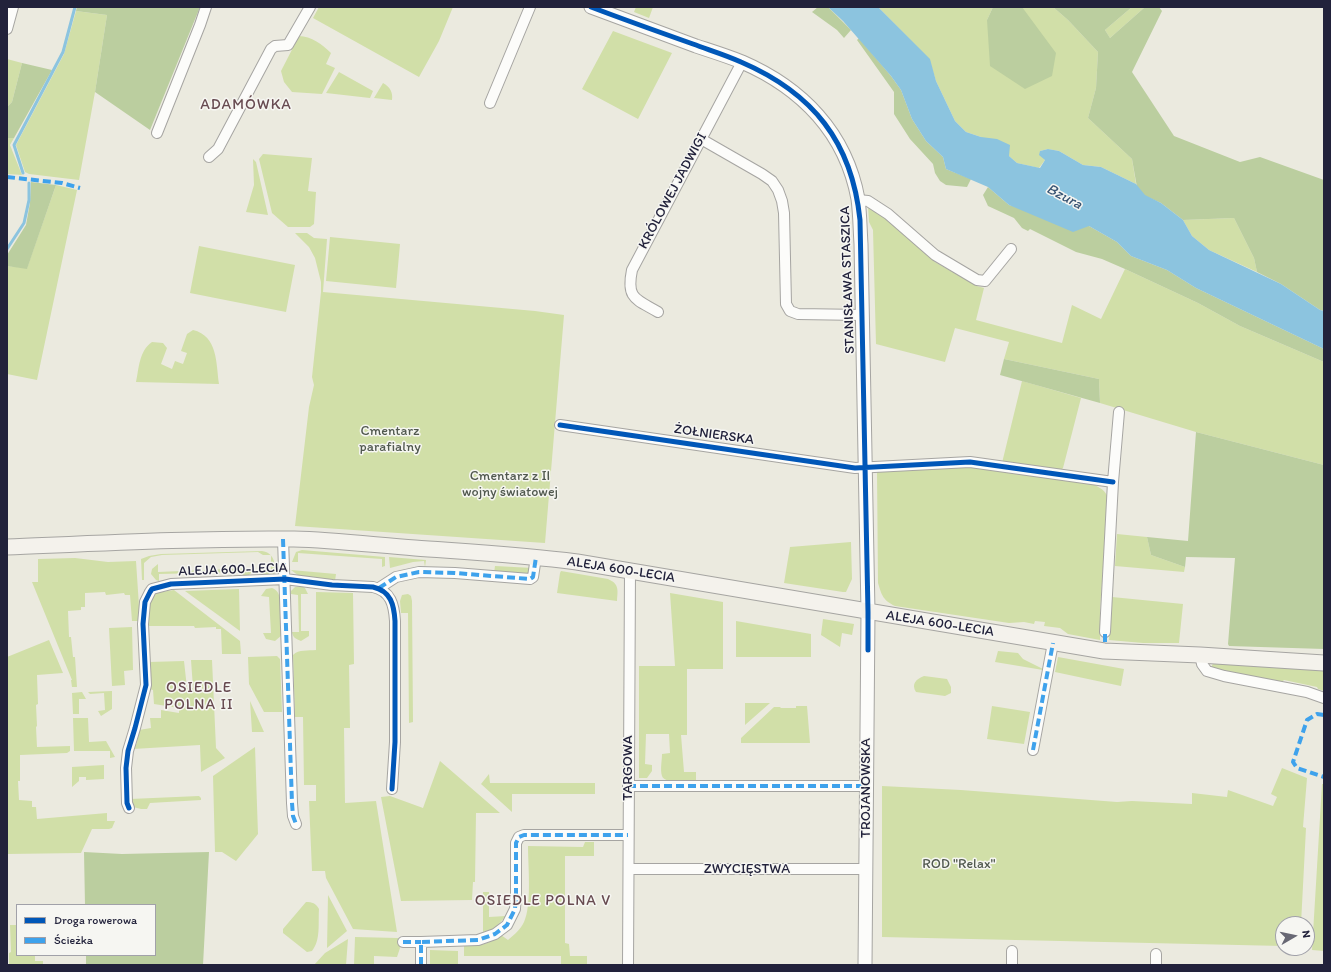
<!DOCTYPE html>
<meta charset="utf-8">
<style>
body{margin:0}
#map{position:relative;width:1331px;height:972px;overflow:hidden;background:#ebeadf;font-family:Itim,sans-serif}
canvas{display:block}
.frame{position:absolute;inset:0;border:8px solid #22223b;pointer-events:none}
.legend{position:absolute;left:16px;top:904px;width:140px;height:52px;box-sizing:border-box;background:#f6f6f2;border:1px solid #a1a1a9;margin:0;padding:5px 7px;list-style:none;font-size:12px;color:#22223b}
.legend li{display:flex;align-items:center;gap:8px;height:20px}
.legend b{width:20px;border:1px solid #a1a1a9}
.north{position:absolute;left:1275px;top:916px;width:40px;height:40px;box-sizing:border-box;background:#f6f6f2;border:1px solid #a1a1a9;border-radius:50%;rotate:81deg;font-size:11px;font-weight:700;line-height:16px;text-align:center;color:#22223b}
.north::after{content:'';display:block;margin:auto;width:14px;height:18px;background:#686874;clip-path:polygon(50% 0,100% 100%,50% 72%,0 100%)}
</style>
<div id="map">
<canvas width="1331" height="972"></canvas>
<div class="frame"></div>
<ul class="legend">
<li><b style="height:5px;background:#0057b8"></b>Droga rowerowa</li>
<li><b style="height:5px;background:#3ea2ec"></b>Ścieżka</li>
</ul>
<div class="north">N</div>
</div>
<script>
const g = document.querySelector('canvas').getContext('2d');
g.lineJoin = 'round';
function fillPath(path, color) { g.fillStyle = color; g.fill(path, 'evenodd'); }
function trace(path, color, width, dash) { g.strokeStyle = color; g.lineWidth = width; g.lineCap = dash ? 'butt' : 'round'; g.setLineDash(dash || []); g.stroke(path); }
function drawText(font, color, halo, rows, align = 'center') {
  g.font = font + ' Itim,sans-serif'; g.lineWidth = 3; g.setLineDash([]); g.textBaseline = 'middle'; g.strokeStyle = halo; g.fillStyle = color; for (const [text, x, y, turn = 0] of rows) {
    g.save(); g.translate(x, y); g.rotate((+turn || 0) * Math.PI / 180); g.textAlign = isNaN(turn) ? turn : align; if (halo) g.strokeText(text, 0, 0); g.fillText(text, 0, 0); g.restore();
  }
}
fillPath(new Path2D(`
 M319 7H453L439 41 419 77 313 18Z
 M636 7H653L649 18 634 12Z
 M878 7H993L987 20 1022 8V7H1053L1068 20 1098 52 1096 88 1088 118 1132 159 1136 184 1101 167 1083 165 1059 151 1048 149 1040 151 1045 160 1039 168 1017 163 1009 156 981 137 966 132 955 121 936 81 929 59Z
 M1132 7H1145L1110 38 1105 30Z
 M76 11 107 15 95 92 79 180 29 174 25 172 16 145 64 54Z
 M613 31 672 53 638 119 582 89Z
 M299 36C311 36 323 45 331 53L326 64 335 68 322 94 292 92 284 82 281 71Z
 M7 59 22 63 12 102 7 107Z
 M339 72 373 91 370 98 326 93Z
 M383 83C390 87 393 92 392 100L374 98Z
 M7 138H14L10 145 22 175 7 174Z
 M263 154 312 158 308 191 316 192 314 224 310 227H288L272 213 259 159Z
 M253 159 256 162 268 215 246 212 254 185Z
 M56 185 77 190 37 380 7 374V266L27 268Z
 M868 206 879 212 888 221 935 262 977 286 984 288 976 320 1062 343 1072 305 1101 319 1125 269 1198 303 1240 326 1324 362V465L1196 432 1100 403 1099 379 1004 359 1009 342 955 328 945 362 876 344 873 230 869 222Z
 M1234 218 1254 258 1257 272 1209 250 1192 236 1183 220Z
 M295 233H307L314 238 327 239 323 292 535 311 564 315 545 543 295 526 309 407 314 385 312 377 321 292V282L315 258 309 247Z
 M330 237 400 244 396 288 326 281Z
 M199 246 295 265 286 312 190 293Z
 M193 330C218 336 216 363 219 384L136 382C139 368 139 351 152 342L163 343 167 348 161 364 172 369 175 361 183 364 187 353 181 351 187 334Z
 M1022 381 1081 398 1063 468 1061 470 1002 463Z
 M958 466 988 467 1089 483C1098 486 1104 489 1108 497L1100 610V640L1068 634 1060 628 1044 626 1045 622 1035 621 1034 624 1024 622 1009 623 895 606C883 600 882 596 878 583L877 471Z
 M1117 534 1147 537 1151 555 1185 567 1184 572 1115 566Z
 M851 542 852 579 846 592H843L784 583 790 547Z
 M302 550 385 557V566L382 567V559L298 553V562H292L296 552Z
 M262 551C274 553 275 562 275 572L273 575 263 576 260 571H271V555H263L258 552 162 555 151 557 144 563V580H142L141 559 149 556 161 554Z
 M389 557 426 560 425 567 424 561 413 562 390 568Z
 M75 558 108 562 136 561 140 621H132L130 595H125L124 593 106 595 105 592 85 593V607H81V610L68 611 69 637H71L73 657H75L77 687H72L71 680H72L32 582H38V559Z
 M158 564V572L252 568 251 573 247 577 243 579 242 572 159 574V581L156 580 151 574 152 569Z
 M495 566 533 568 530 574 494 573Z
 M291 570 336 574 335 581 299 576Z
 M561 571 608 579C619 584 618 589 617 601L557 593 560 573Z
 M302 586 305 588 308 594H301V631H309V636L301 641C296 639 293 638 292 632H299L298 595 291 594V591L295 587Z
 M272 588C277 590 279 593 280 599L282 635 275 641 266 639 263 633H271L269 597 261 596 266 589Z
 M239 589 240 631 185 591Z
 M174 590 240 641 241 654H222L221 629H216V627L195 628 194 626H148L147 602 155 593Z
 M316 592 353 593 354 664 349 665 350 728H344L345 803 376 801 397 932 353 929 326 878 325 871H312L309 801H316V785H304L303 717H295L293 655C299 649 308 651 316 650Z
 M670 593 723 602V669H687V735H681L684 772H696V781C688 781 664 784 662 776 660 770 662 760 662 754L670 753 669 734H646L645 764 652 765V771L647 778H639V666H675Z
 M408 594 411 596 412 601 413 722 409 723 408 613H401L400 601 402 595Z
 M1112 597 1183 604 1179 643H1143L1109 640Z
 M823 619 854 624 852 635 842 633 840 647 821 635Z
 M736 621 811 634V657H736Z
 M132 627 133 670 124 671 125 685 112 686 109 628Z
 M49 640 63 673 37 675 38 704 36 705 37 726 36 727 37 747 70 746V751L67 753 20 755V781H18L19 800 32 801V807H36L37 819 107 813V821H115L112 828 109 829H92L81 853 7 854V657Z
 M998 651 1018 653 1023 659 1043 669V670L995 662Z
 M277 656 280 659 282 712H264L249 684 248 657Z
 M1058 657 1124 669 1121 686 1055 672Z
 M191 660H212L216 748 225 758 201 772 200 745 133 749 137 743 139 730 151 728 150 718H161V710L179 713V708L154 704 153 690 149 689V662L184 661 187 688H193Z
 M1225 663 1324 669V691L1318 689 1317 687 1284 680 1281 683 1212 669V665L1213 664Z
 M924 676 947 679 951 687V693L945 696 916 692C911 684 916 679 924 676Z
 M112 691V709L101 716 98 711 105 710 104 693 90 694 88 692Z
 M82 692 86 699H79V714H73L72 693Z
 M250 701 264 732H252Z
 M745 703H770L745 725Z
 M796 706H807L810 743H741V738L774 707H780L781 708H796Z
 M992 706 1030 712 1024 744 987 739Z
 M73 718H88L89 742 106 741 115 757 110 758V751H74Z
 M255 747 258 834 236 861 222 852H215L213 776Z
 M440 761 500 813H476L475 882H473L472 900 401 901 381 797 390 796 423 808Z
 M104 765V779L86 780V777H79V781L72 787V767Z
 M1282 768 1307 778 1303 827 1306 828 1301 924H1283V946L882 937V786L961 790 1117 802 1132 801 1192 804V793L1227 797 1228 790 1273 806 1277 797 1271 794Z
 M489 774 490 783H595V794H512V812L481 784Z
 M1322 784H1324V951L1312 950Z
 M199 796 201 798V800L150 803 147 809H141L133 807 130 799Z
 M585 842H594V856H565V943L569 944 570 956H587V965H561V956H464V946C481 946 486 945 501 935L508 940C514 935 521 929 524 922 532 905 528 866 528 846L583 847Z
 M483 892H489V917L506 916 494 929 483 932Z
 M328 895 347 931 327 948Z
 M306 902C312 902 316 903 319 909 318 923 321 940 312 951L307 952 283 933V929Z
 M10 925H17V955H35V961H43V965H9V953L11 952Z
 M355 937 398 938 400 948 397 957 374 956V965H354Z
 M348 939 346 965H314L325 953Z
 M430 950 458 951V965H430Z`), '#d1dfa8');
fillPath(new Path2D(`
 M77 7H200L150 130 95 92 107 15 76 11Z
 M818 7H828L851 30 844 38 837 30 812 12Z
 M993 7H1022L1056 53 1052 76 1025 89 990 66 987 20Z
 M1053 7H1132L1105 30 1110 38 1145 7H1159L1162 11 1132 72 1174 136 1240 162 1260 157 1324 180V311L1320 310 1281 284 1257 272 1254 258 1234 218 1183 220 1161 203 1138 193 1132 159 1088 118 1096 88 1098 52 1068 20Z
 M859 38 891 76 901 90 912 119 926 141 943 157 946 169 971 179 967 187 946 185 940 181 935 173 933 164 910 139 894 114V92L857 40Z
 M22 63 52 70 14 138H7V107L12 102Z
 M31 182 56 185 27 269 7 266V255L26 225 30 203Z
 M988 187 1009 205 1089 226 1117 242 1131 256 1167 270 1196 288 1324 349V362L1240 326 1198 303 1125 269 1102 259 1076 252 1030 229 1028 231 1022 228 1014 218 988 206 983 195Z
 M1004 359 1099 379 1100 403 1000 375Z
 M1196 432 1324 465V649L1229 646 1228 644 1235 558 1186 557 1185 567 1151 555 1147 537 1188 541Z
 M84 852 122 854 209 852 203 965H86V955H155V905H85Z`), '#bbce9f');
fillPath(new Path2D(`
 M828 7H878L930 59 936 81 955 121 966 132 981 137 997 139 1010 145 1009 156 1017 163 1040 168 1045 160 1039 155 1040 151 1048 149 1059 151 1083 165 1101 167 1136 184 1145 195 1161 203 1183 220 1192 236 1209 250 1281 284 1320 310 1324 311V349L1196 288 1167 270 1131 256 1117 242 1089 226 1073 232 1009 205 988 187 946 169 943 157 926 141 912 119 901 90 891 76 843 21Z`), '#8cc4df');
trace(new Path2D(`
 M23 173 14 145 63 52 75 7
 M7 249 24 223 29 200V183`), '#8cc4df', 3);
const minor = new Path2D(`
 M7 29 13 7
 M490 103 530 7
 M157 133 200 25 206 7
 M701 139 762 174 772 181 778 190 782 201 784 213 786 304 790 311 798 314 862 315
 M209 157 218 149 271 49 275 46 288 45 310 7
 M858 200 868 201 888 214 935 255 977 280 985 281 1011 249
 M658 312C636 299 626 299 632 270L742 62
 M560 425 855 468 970 462 1113 482
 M283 539 292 803 293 816 296 824
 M379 588 396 577 419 572 455 573 530 579 533 577 536 557
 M1105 632 1113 482 1119 412
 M1200 655 1202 664 1207 671 1224 676 1307 692 1324 698
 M1033 750 1053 643
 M628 786H866
 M129 808 127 803 126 768 128 751 135 728 146 685 143 624 145 602 150 592 152 589 171 584 285 579 332 585 373 587C391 591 394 605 395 621V742L392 789
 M629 869H866
 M403 942H421
 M1012 951V965
 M421 965V942L478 940 495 934 507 925 515 909 516 893V843L519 837 524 835H628
 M628 965 630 571
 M1156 965V954`);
const tertiary = new Path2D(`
 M591 7C626 20 661 33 696 46 711 51 727 56 742 62 802 88 846 133 858 199 860 214 860 229 861 244L868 612 865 965`);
const secondary = new Path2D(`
 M7 547C103 543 198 538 294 539 334 540 375 545 415 548 469 552 523 555 577 562L1104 651 1200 655 1324 663`);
trace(minor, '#a6a5a2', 12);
trace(tertiary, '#a6a5a2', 15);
trace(secondary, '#a6a5a2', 17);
trace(minor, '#fcfcfa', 10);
trace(tertiary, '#fcfcfa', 13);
trace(secondary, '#f4f2ec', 15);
trace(new Path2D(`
 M7 177 62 183 80 188
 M283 539 292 803 293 816 296 824
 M379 588 396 577 419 572 455 573 530 579 533 577 536 557
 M1105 642V632
 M1324 715 1317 714 1307 720 1293 762 1297 768 1324 777
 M1033 750 1053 643
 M628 786H866
 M403 942H421
 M421 965V942L478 940 495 934 507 925 515 909 516 893V843L519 837 524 835H628`), '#3ea2ec', 4, [8, 4]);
trace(new Path2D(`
 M591 7C625 20 659 32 693 44 709 50 726 55 741 62 813 93 852 142 860 220L868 612V650
 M560 425 855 468 970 462 1113 482
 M129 808 127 803 126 768 128 751 135 728 146 685 143 624 145 602 150 592 152 589 171 584 285 579 332 585 373 587C391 591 394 605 395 621V742L392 789`), '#0057b8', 5);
drawText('14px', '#22223b', '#f6f6f2', [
 ["KRÓLOWEJ JADWIGI",673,191,-62],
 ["STANISŁAWA STASZICA",848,280,-92],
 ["ŻOŁNIERSKA",714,435,8],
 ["ALEJA 600-LECIA",233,570,-2],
 ["ALEJA 600-LECIA",621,570,9],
 ["ALEJA 600-LECIA",940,624,9],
 ["TARGOWA",628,768,-90],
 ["TROJANOWSKA",866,788,-90],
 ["ZWYCIĘSTWA",747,869]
]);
drawText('14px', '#50584e', '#f6f6f2', [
 ["Cmentarz",390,431],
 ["parafialny",390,447],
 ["Cmentarz z II",510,476],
 ["wojny światowej",510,492],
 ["ROD \"Relax\"",959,864]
]);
g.letterSpacing = '1px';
drawText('15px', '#674a50', '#f6f6f2', [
 ["ADAMÓWKA",246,105],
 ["OSIEDLE",199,688],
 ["POLNA II",199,705],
 ["OSIEDLE POLNA V",543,901]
]);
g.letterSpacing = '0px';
drawText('italic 15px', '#395574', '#f6f6f2', [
 ["Bzura",1064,197,28]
]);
</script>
